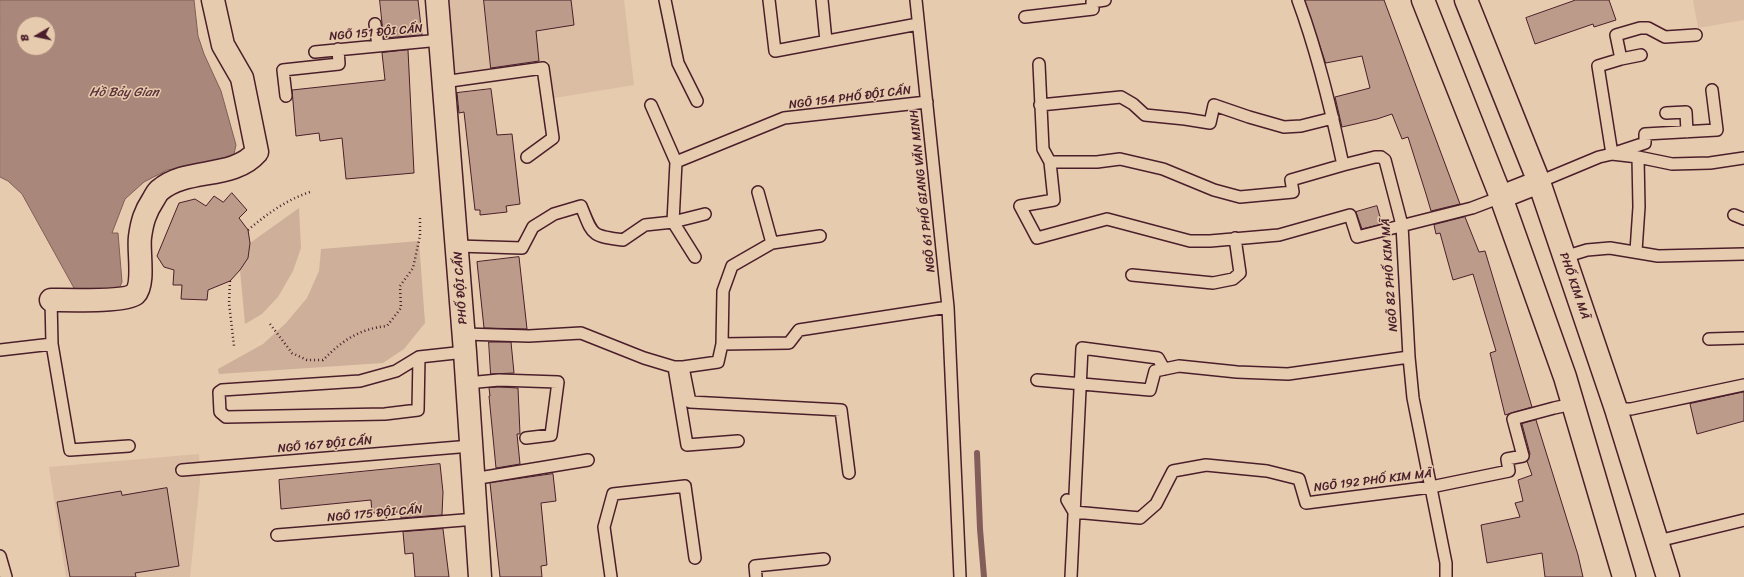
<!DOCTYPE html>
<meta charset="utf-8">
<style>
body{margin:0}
#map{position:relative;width:1744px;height:577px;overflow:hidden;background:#e7cbae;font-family:Sriracha,sans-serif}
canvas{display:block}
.north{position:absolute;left:16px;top:16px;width:40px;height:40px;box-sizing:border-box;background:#e7cbae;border:1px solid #a8867a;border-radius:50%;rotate:261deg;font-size:11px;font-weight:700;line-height:16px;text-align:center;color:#4a1f2b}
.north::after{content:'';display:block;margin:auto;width:14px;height:18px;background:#4a1f2b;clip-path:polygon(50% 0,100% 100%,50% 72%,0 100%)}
</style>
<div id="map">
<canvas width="1744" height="577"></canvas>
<div class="north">B</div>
</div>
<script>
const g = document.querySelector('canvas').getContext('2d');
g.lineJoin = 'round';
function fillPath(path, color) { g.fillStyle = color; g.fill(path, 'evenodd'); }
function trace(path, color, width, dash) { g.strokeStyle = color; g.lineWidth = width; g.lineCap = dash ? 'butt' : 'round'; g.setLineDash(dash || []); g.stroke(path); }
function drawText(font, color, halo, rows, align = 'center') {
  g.font = font + ' Sriracha,sans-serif'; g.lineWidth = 3; g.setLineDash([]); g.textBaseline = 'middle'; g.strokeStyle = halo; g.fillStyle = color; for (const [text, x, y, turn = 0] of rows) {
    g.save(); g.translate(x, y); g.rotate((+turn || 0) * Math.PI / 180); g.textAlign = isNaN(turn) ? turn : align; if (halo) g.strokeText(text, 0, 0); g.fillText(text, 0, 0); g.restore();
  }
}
fillPath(new Path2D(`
 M447 0H624L634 85 554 98 548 60 454 73Z
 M1693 0H1744V20L1698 28Z
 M199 454 200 481 190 577H66L49 467Z`), '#dabda3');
fillPath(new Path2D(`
 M299 208 301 248 293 271 278 297 262 314 245 324 240 270 248 258 250 243Z
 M419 241 425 323 404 349 383 363 219 374 218 369 263 344 286 323 307 298 319 271 321 249Z`), '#ceaf99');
const water = new Path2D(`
 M0 0H194L198 36 204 54 221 91 236 145 234 154 225 163 167 170 144 182 125 199 112 233H118L122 282 118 291 86 293 74 288 22 194 8 181 0 177ZM24 24H48V48H24Z`);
fillPath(water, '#a9877a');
trace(water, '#835d5a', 1);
trace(new Path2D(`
 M977 453 980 529 984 577`), '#835d5a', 6);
const building = new Path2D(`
 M380 0H418L422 35 384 38Z
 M484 0H571L574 25 536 31 539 61 491 68Z
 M1305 0H1384L1460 204 1431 211 1426 194 1408 137 1402 139 1392 114 1377 119 1342 127 1335 97 1370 88 1362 56 1326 63Z
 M1576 0H1609L1616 20 1594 27 1593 24 1535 44 1526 18Z
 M408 50 414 173 346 179 342 138 320 141 319 133 296 136 292 90 385 80 382 53Z
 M491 89 497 135 512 134 520 204 506 206 507 212 480 215V210H475L464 112 459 113 457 93Z
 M232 193 247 210 239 218 248 230 250 243 248 258 240 270 230 281 208 290 207 300 181 299 182 285H173L174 270 164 267 157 256 179 203 195 199 206 206 214 196 223 202Z
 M1377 206 1382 224 1362 229 1356 212Z
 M1465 217 1479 252 1485 251 1532 407 1505 415 1490 353 1496 351 1473 274 1453 280 1440 233 1436 234 1434 225Z
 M519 257 527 329 484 328 477 262Z
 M489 342H511L514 373 491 374Z
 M499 387 518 388 520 434H517L520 464 496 468 489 396H490L489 388Z
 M1744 392V421L1697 434 1690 404Z
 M1536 420 1578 555 1583 577H1545L1542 553 1487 563 1481 525 1520 517 1515 503 1523 501 1518 480 1532 475 1527 461 1530 454 1522 424Z
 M440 464 443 492 442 515 401 518V512L372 513 371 500 281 509 279 480Z
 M553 474 556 501 541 503 547 565 541 566 542 577H500L490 483Z
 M167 488 179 566 135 573 136 577H70L57 502 121 491 122 495Z
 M443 529 449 577H415L413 553 405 554 403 532Z`);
fillPath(building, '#bc9b8a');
trace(building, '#4a1f2b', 1);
const service = new Path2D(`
 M665 0 678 63 697 101
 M769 0 775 51 918 24
 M822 0 826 41
 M916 0 948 307 960 577
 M1298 0C1318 54 1331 109 1343 165L1375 157H1381L1385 160 1402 225 1409 357 1413 398 1446 563V577
 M1025 17 1093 9 1092 2 1105 0
 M375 24 378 46
 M1696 35 1665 37 1648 28H1640L1616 35 1621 59 1598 66 1612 154 1645 143V134L1717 130 1712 90
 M315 52 440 40
 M1621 59 1641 55
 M1039 64 1043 149 1050 162 1054 200 1020 206 1037 238 1107 219 1190 241H1210L1279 235 1350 215 1357 237 1472 208 1501 197
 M443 82 543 68 553 138 527 157
 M286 96 283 70 339 64 338 49
 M651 105 676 162 673 222 705 214
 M1040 105 1121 97 1133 104 1145 115 1185 119 1210 123 1214 105 1249 117 1284 127 1301 126 1333 118
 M1666 113 1686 112 1687 132
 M676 162 784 118 927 102
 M1050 162H1097L1120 159 1163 169 1214 190 1240 197 1293 192 1291 180 1343 165
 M1539 182 1599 157 1612 154 1638 157 1672 164 1710 163 1744 158
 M758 192 772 243
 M1734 215 1744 219
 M820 236 772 243 732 266 723 291 722 344 789 343 799 330 948 307
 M457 246 522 248 533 227 554 214 581 206C593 235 590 236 623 240L645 225 673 222 695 257
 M1636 251 1639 207 1638 157
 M1564 257 1587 250 1610 248 1658 256 1744 254
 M1132 275 1213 283 1233 279 1240 273 1235 238
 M51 300 52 344 70 450 129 446
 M464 334 529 336 581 333 644 358 674 367H683L690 402 841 410 849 473
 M1709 339 1744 338
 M0 350 52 344
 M419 357 418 410 385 414 226 417 220 412 219 392 222 390 360 381 396 371 419 357 465 352
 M674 367 687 445 738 441
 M683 367 718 362 722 344
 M1037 380 1150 390 1155 371 1179 366 1237 372 1288 374 1409 357
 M467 383 499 380 558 382 551 435 526 438
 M1616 409H1631L1744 385
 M182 470 471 446
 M473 479 588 460
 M1067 500 1074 512 1140 518 1156 504 1173 471 1206 465 1267 471 1299 479 1306 503 1431 487 1509 471 1507 459 1523 456 1513 419 1554 408 1573 404
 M277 535 476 519
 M1658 541 1744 520
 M0 556 6 577
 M611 577 604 527 613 494 685 486 695 558
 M756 577 755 566 824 559
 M1071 577 1082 348 1158 358 1164 369`);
const minor = new Path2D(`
 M51 300C66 300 126 302 135 294 145 284 138 250 140 237 142 222 145 212 153 200 155 197 157 192 160 190 187 167 233 180 257 152L242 78 223 45 213 0`);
const tertiary = new Path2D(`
 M437 0 465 352 480 577`);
const primary = new Path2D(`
 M1423 0 1501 197 1565 377 1624 577
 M1466 0 1539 182 1616 409 1668 577
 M1501 197 1539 182`);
trace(service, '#4a1f2b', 14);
trace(minor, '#4a1f2b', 25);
trace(tertiary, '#4a1f2b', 25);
trace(primary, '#4a1f2b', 25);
trace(new Path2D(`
 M248 230C267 214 286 200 310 192
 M230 281 229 303 234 346
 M270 324 292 353 307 360H323C343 340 359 329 387 326L401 308 400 286 413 268 420 236V216`), '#4a1f2b', 2.5, [1, 3]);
trace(service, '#e7cbae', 11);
trace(minor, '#e7cbae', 22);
trace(tertiary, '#e7cbae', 22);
trace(primary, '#e7cbae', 22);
drawText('12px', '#4a1f2b', '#e7cbae', [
 ["NGÕ 151 ĐỘI CẤN",376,33,-5],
 ["NGÕ 154 PHỐ ĐỘI CẤN",850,98,-7],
 ["NGÕ 61 PHỐ GIANG VĂN MINH",923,191,-96],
 ["NGÕ 82 PHỐ KIM MÃ",1390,275,-94],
 ["PHỐ KIM MÃ",1574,286,71],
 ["PHỐ ĐỘI CẤN",461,288,-94],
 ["NGÕ 167 ĐỘI CẤN",325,445,-5],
 ["NGÕ 192 PHỐ KIM MÃ",1373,481,-7],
 ["NGÕ 175 ĐỘI CẤN",375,514,-5]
]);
drawText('italic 13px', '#5d343b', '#e7cbae', [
 ["Hồ Bảy Gian",124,93]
]);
</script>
